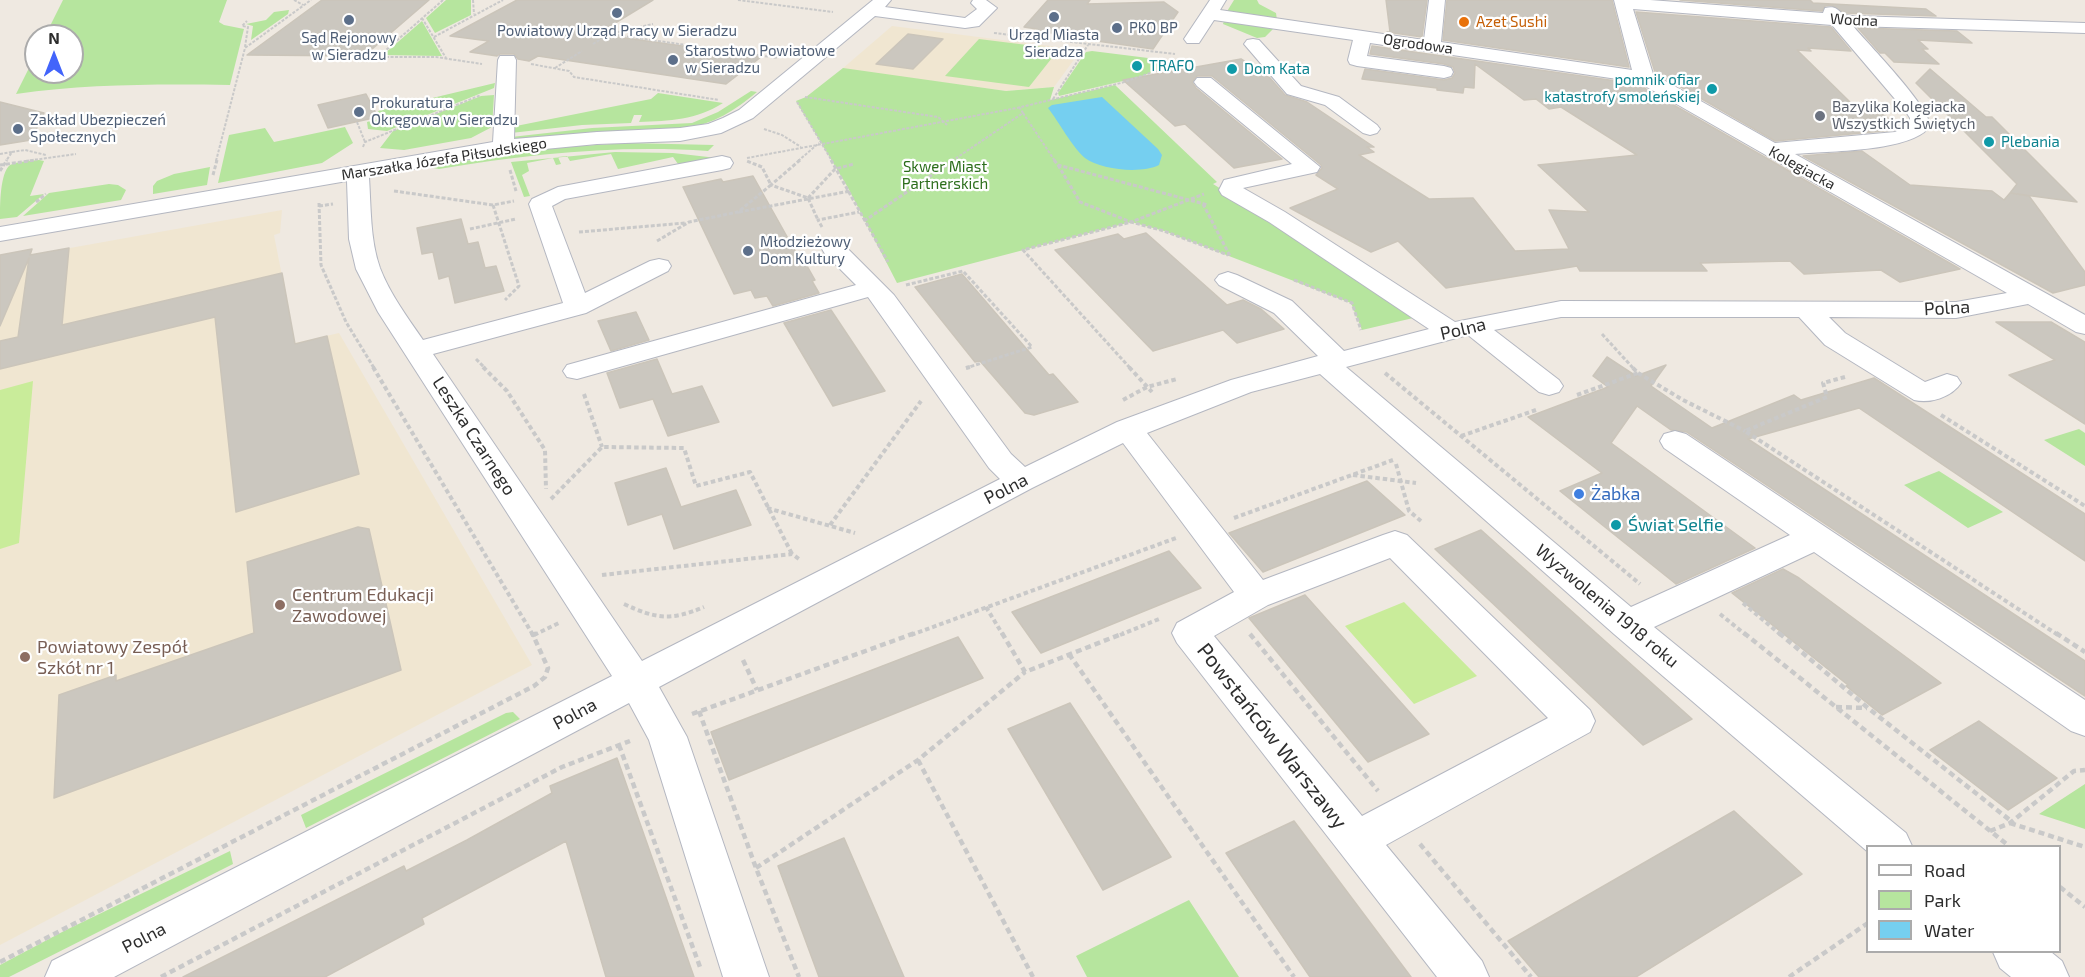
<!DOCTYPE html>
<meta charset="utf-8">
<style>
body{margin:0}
#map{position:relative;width:2085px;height:977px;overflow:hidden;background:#efe9e1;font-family:"Exo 2",sans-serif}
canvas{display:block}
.legend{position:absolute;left:1866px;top:845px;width:195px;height:108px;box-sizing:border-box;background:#fff;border:2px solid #ababab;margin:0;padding:8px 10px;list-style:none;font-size:18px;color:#2e2e2e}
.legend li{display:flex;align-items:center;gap:12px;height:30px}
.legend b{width:30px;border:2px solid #ababab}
.north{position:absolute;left:24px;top:24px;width:60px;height:60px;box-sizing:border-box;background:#fff;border:2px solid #ababab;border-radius:50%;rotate:0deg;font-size:16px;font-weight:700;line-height:24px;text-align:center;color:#2e2e2e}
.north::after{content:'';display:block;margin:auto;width:21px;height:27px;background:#4264fb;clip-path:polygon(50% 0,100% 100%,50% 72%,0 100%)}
</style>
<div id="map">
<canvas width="2085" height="977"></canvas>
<ul class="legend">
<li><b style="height:8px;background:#fff"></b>Road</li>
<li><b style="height:16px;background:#b6e59e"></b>Park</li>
<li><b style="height:16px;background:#75cff0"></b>Water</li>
</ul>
<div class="north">N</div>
</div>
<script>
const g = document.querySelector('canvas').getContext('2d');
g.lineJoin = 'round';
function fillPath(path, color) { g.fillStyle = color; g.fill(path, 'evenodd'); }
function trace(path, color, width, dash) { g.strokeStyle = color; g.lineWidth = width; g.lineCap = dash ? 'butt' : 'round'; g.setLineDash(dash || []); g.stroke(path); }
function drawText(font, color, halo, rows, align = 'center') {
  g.font = font + ' "Exo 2",sans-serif'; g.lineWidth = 4.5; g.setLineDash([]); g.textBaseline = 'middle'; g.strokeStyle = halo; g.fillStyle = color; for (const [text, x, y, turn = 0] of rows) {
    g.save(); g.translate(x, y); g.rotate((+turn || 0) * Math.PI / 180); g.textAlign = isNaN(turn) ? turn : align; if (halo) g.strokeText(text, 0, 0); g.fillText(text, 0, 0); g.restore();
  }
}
fillPath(new Path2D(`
 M892 26 1081 50 1054 87 1028 89 1006 91 842 69Z
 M282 210 280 233 274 235 295 343 339 333 532 665 0 945V255L32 249 31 255Z`), '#f0e6d1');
fillPath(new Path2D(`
 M63 0H227L219 22 224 25 244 29 230 85C158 84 87 84 16 94L36 54V72H72V36H45Z
 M446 0H471V15L435 33 426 18Z
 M1234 0H1257L1259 4 1276 13 1277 20 1226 13Z
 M289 10 288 14 251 40 253 26 246 24 266 20 274 12Z
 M422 21 442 56 383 55Z
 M1224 21 1274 28 1265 37 1257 38 1223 24Z
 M979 39 1059 49 1029 87 945 76Z
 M1092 51 1156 59 1165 64 1164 67 1140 77 1059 96 1058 93 1086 52Z
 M843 68 1006 91 1054 87 1050 100 1115 85 1217 182 1213 184 1426 315 1362 330 1351 303 1164 231 1131 222 897 283 847 186 796 101 806 97Z
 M495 83 494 88 387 131 368 129 367 122 382 118 378 111Z
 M751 91 757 92C734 111 715 123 685 129L520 141 511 137 592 128 692 123 718 112Z
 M658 93 723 103C696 120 670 121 639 122L642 115H634L631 123 582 125 511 133V127L651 99Z
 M494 95 492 127 471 138 404 150 380 148 393 131 481 96Z
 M345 127 353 143 322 163 218 183 229 135 265 128 274 142Z
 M628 143 714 145 708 151C615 145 530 154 439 169L428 167 547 148Z
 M615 152 673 153 717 158 678 164 673 157 618 169 611 154 570 161 567 156 558 157 561 164 556 165 553 158 527 163 529 171 522 175 530 196 524 197 511 162Z
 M39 160 44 161 30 196 44 194 17 217 0 219C0 205 0 173 10 165 18 161 30 161 39 160Z
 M210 167 207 185 153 194V186L157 181 174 174Z
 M109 184 118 185 126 190 121 200 23 216 49 193Z
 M2079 429 2085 433V466L2044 440Z
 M1939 471 2003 512 1968 528 1904 485Z
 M513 712 520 719 306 828 301 815 506 713Z
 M2085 784V829L2039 814Z
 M230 851 233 864 9 977H0V965L64 931Z
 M1189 900 1239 977H1087L1076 956Z`), '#b6e59e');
fillPath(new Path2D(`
 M33 381 19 543 0 549V390Z
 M1404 602 1477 676 1414 704 1345 626Z`), '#c9ec9a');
fillPath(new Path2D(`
 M1102 97 1158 149 1162 155 1159 165C1141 174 1101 170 1085 158 1072 147 1059 122 1048 108L1052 105Z`), '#75cff0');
const building = new Path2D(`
 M322 0H429L364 56 247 55Z
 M517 0H653L597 34 761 57 726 84 538 56 529 61 518 59 514 54H500L497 56 470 52 489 41 450 36Z
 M1048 0H1090L1087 4 1164 2 1178 12 1153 49 1097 41 1099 39 1036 31 1037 29 1024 27Z
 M1386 0H1427L1422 37 1387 32H1390Z
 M1447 0H1612L1629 67 1443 40Z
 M1680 0H1810L1813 3 1926 9 1936 16 1844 13 1831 5 1825 6 1822 11Z
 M1636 12 1831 27 1851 51 1808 48 1811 51 1797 50 1851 103 1870 105 1900 127 1894 130 1775 141 1655 72Z
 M1858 28 1957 31 1972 43 1918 40 1928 49H1922L1939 64 1894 62 1885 53H1880Z
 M908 34 943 39 913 69 876 64Z
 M1372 46 1637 84 1960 269 1900 282 1881 270 1804 274 1790 261 1700 263 1707 271H1580L1577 266 1446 288 1398 241 1371 252 1290 208 1338 189 1316 175 1322 168 1321 165 1212 76H1197L1192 82 1196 88 1282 159 1234 168 1185 124 1175 126 1123 80 1241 59 1270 78 1285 95 1307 102 1374 147H1367L1374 152 1359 155 1429 199 1473 198 1515 251 1569 249 1549 210 1589 212 1538 165 1637 155 1561 107 1549 109 1536 99 1524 100 1475 64 1474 88 1464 87 1463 93 1437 90V88L1362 79 1365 69 1444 80 1452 78 1455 73 1453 67 1444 64 1370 54Z
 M1930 69 1986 117H1992L2077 202 2010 193 2017 184 1916 83Z
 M366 94 378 117 328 128 318 105Z
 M0 102 44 113 31 140 0 145Z
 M1862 151 1910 185 1992 191 2004 200 2010 193 2029 196 2085 272V285L2053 293 1803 156Z
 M753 176 799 258 802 257 815 280 812 281 819 293 773 306 767 296 755 298 751 290 734 294 683 187 721 179 723 182Z
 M461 219 468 244 478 242 485 268 496 266 504 291 455 303 449 276 439 279 433 252 422 254 417 228Z
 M1146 233 1227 305 1243 300 1261 309 1284 329 1237 343 1223 330 1153 351 1055 250 1118 234 1124 239Z
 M69 248 62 325 282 273 295 344 327 336 359 474 236 512 215 317 0 369V341L18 337 29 258 0 326V255L32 249 30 255Z
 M962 274 1049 375 1053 374 1078 402 1034 415 1025 413 980 361 975 362 915 287Z
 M831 310 885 391 833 406 784 323Z
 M636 312 649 340 611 351 598 321Z
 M1996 322H2051L2085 342V424L2009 375 2055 360Z
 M1607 357 1636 376 1666 365 1651 386 1712 428 1794 395 1801 400 1874 378 2085 514V561L1859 408 1748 439 2085 661V696L1687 432 1671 430 1637 406 1611 443 1755 548 1676 584 1560 491 1602 473 1528 417 1608 387 1593 376Z
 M657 359 672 394 702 386 719 422 668 436 653 399 620 408 607 373Z
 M666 468 681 507 736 490 751 525 674 549 662 514 628 525 615 483Z
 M1367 481 1405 515 1263 572 1229 533Z
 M358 527 369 529 401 670 54 798 59 695 116 675V681L254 633 247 562Z
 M1481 530 1692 719 1643 745 1435 549Z
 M1169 551 1201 588 1041 653 1012 612Z
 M1783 569 1799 578 1941 683 1882 715 1846 686 1848 685 1732 593Z
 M1305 595 1429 734 1368 762 1249 618Z
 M958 637 983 678 729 780 711 732Z
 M1070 703 1171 857 1103 890 1008 729Z
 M1979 721 2057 778 2008 810 1930 750Z
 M617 758 694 977H606L566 841 422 918 424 924 325 977H183L404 866 406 871 467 840 552 793 550 786Z
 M1734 811 1802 874 1636 977H1539L1508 941Z
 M1294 821 1411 977H1310L1226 853Z
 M844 838 904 977H819L778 866Z`);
fillPath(building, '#cbc7bf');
trace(building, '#cbc5ba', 1.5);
const minor = new Path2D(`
 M873 0H891L885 7 965 18 977 9 971 3 973 0H986L997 8 979 26 965 28 875 16 753 118 721 133 680 141 597 144 503 153 369 177C371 207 370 240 380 268 390 294 408 318 423 340L563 303 529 204 532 199 558 187 722 156 730 158 733 163 730 168 722 170 565 199 552 206 585 293 650 261 659 259 668 261 671 266 668 271 586 313 433 354 642 661 1000 479 989 468 868 297 577 379 567 377 563 371 567 365 856 285 825 254 822 249 825 244 834 242 843 244 894 295 1011 454 1025 467 1117 422 1231 380 1318 356 1274 313 1219 285 1215 280 1219 275 1228 272 1237 275 1292 301 1344 351 1429 329 1269 222 1222 195 1219 190 1224 180 1292 164 1197 86 1194 82 1197 78H1211L1320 167 1317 172 1243 188 1285 212 1455 322 1561 301 1956 302 2007 293 1638 82 1370 43 1367 56 1444 66 1451 68 1453 72 1451 76 1444 78 1357 66 1350 64 1348 60 1353 40 1214 20 1199 43H1187L1184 39 1210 0H1226L1220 10 1424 40 1429 0H1445L1441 42 1632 70 1614 0H1650L1823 13 1825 8C1834 6 1837 8 1843 15L1853 16 2085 23V33L1853 26C1868 44 1930 107 1930 126 1913 152 1826 151 1795 154L2085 315V334L2076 332 2028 304 1956 318 1829 317 1845 333 1925 382 1947 374 1957 377 1961 383C1952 397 1930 404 1914 400L1825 345 1799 317H1561L1494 330 1559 380 1563 386 1559 392 1549 395 1539 392 1468 335 1346 367 1631 607 1790 535 1664 448 1660 441 1664 434 1675 431 1686 434 2085 700V736L2071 731 1814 552 1654 627 1906 833 1912 846H1868V852L1614 634 1320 374 1251 392 1147 433 1263 580 1383 535 1395 531 1407 535 1590 710 1595 721 1590 732 1386 845 1482 961 1489 977H1437L1177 643 1172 633 1177 623 1234 592 1123 443 1032 488 659 687 687 737 769 977H723L649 740 629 703 114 977H45L52 961 612 676 378 312 356 269 349 239 347 181 0 241V227L493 142 498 60 500 56H514L516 60 514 139 597 132 680 128 708 124 723 118 739 110ZM1633 9 1832 25 1906 112 1910 118V124L1895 132 1775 143 1653 74ZM1390 558 1548 718 1362 816 1214 636 1268 605Z
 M1253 39 1259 40 1301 86 1339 97 1377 125 1380 129 1377 133 1370 135 1363 133 1325 105 1287 94 1244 44 1247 40Z
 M1993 952H2051L2062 961 2069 977H2011L2000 968Z`);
trace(minor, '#b4b7c1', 2);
trace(new Path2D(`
 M294 0 303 5
 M443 0 378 57H436L482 64
 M473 0 474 14
 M738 0 833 12
 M422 18 446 58
 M994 33 1175 54
 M609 34 778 58
 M434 37 503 0
 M593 44 609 34 653 24
 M245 47 248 27 242 26 247 21
 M531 64 569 71 574 77 719 100
 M555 68 582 51
 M805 97 938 117 947 125
 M1053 99 1088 45
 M797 102 832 161
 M1023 113 1055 161
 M357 122 365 142
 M764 129 782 135 801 147
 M363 147 365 142 481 95
 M12 152 25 150 46 155
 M0 154 12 152 6 161
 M747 158 1017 108 1121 83 1185 61
 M26 161 76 154
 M216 161 245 48 311 0
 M798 161 819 143
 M952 161 1023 113 1019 107`), '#c9c9c9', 2, [3, 1.5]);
trace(new Path2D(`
 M800 160 771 185 808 198 818 220
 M831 160 888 262
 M1054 160 1058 165 1208 205
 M0 165 36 160
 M1058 165 1080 202 1131 222 1204 194
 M510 170 516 191
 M0 171 7 160
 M213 175 217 160
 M394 191 493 205 514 201
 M808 198 835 169 854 164
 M36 202 46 194
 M319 203 321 265 346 322 374 368
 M1203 204 1230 256
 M493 205 519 286 505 300
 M319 206 333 204
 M739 212 850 191
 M864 221 954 160
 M822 227 818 220 859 212
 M470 229 516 219
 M579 232 685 223
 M657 241 689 222 738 212 771 185 762 167 747 161
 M1294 280 1352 303 1361 330
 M906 285 963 271 1032 347 966 368
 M1602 334 1633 368
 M476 359 485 368
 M1130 368 1023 250 1131 222 1164 231 1228 255`), '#c9c9c9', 3, [4, 2]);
trace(new Path2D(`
 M373 367 533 635
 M483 367 507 391 545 450 546 489
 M1129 367 1152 392
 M966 368 970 367
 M1385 373 1640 584
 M1638 373 1683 400 1745 431
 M1845 377 1823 383 1827 397 1745 431 2058 635
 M584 394 602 447
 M1577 395 1638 373 1632 367
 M1123 400 1147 387 1177 379
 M1941 415 2085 506
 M1461 436 1536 410
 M1396 464 1409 511 1421 521
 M1353 475 1416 483
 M551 499 602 447 684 448 696 486 750 472 792 554
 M767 508 855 533
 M1234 518 1393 460
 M830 525 921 401
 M602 575 792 554 799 559
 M1743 603 1781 635
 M624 604C656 619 671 621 704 607
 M986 607 1003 635
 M1720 614 1746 635
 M534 635 559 623
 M911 635 1176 538
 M1120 635 1159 619`), '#c9c9c9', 4, [4.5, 3]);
trace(new Path2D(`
 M532 633 533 635 537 633
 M1002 633 1025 672 1124 633
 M1744 633 2009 846
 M1779 633 1868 708 2011 821
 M2056 633 2085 652
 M1250 634 1378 791
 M1069 654 1294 977
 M743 660 757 690
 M1836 707 1867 708
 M699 711 756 868 799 977
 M692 714 915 633
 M619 745 700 967
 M918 760 1033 977
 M2010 823 2085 847
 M1990 831 2010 823 2074 771 2085 770
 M1420 844 1531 977
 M756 868 918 760 1025 672
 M2060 887 2085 907
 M0 962 534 686 545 677 548 668 533 635
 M161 977 562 767 630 741
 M1789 977 1868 923`), '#c9c9c9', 4.5, [6, 4]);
fillPath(minor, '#fff');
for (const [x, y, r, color] of [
 [617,13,6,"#5c6f8a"],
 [1054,17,6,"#5c6f8a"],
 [349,20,6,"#5c6f8a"],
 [1464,22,6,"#e8710a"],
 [1117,28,6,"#5c6f8a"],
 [673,60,6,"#5c6f8a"],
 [1137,66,6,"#0f9aa8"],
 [1232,69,6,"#0f9aa8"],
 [1712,89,6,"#0f9aa8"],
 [359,112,6,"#5c6f8a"],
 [1820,116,6,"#6b7280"],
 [18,129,6,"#5c6f8a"],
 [1989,142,6,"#0f9aa8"],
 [748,251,6,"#5c6f8a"],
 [1579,494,6,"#3f7fe0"],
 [1616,525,6,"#0f9aa8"],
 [280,605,6,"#8d6e63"],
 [25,657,6,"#8d6e63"]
]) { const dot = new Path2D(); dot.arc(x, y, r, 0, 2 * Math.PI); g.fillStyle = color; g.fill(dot); trace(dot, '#fff', 2); }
drawText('15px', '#2e2e2e', '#fff', [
 ["Wodna",1854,20,3],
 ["Ogrodowa",1418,44,8],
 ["Marszałka Józefa Piłsudskiego",444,159,-9],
 ["Kolegiacka",1802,168,29]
]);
drawText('15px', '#c56008', '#fff', [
 ["Azet Sushi",1476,22]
], 'left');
drawText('15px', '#4e5e75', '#fff', [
 ["PKO BP",1129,28],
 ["Powiatowy Urząd Pracy w Sieradzu",617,31,"center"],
 ["Urząd Miasta",1054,35,"center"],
 ["Sieradza",1054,52,"center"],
 ["Sąd Rejonowy",349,38,"center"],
 ["w Sieradzu",349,55,"center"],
 ["Starostwo Powiatowe",685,51],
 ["w Sieradzu",685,68],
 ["Prokuratura",371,103],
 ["Okręgowa w Sieradzu",371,120],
 ["Zakład Ubezpieczeń",30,120],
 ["Społecznych",30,137],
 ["Młodzieżowy",760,242],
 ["Dom Kultury",760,259]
], 'left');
drawText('15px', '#0d838f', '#fff', [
 ["TRAFO",1149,66],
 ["Dom Kata",1244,69],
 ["pomnik ofiar",1700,80,"right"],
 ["katastrofy smoleńskiej",1700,97,"right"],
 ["Plebania",2001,142]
], 'left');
drawText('15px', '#5b616d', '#fff', [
 ["Bazylika Kolegiacka",1832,107],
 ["Wszystkich Świętych",1832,124]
], 'left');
drawText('15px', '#2c6e1b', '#fff', [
 ["Skwer Miast",945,167],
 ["Partnerskich",945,184]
]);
drawText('18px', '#2e2e2e', '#fff', [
 ["Polna",1947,308,-3],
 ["Polna",1463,329,-13],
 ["Leszka Czarnego",474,436,57],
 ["Polna",1006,489,-27],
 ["Wyzwolenia 1918 roku",1607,606,40],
 ["Polna",575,714,-28],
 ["Polna",144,938,-27]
]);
drawText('18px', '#366cbe', '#fff', [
 ["Żabka",1591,494]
], 'left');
drawText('18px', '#0d838f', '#fff', [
 ["Świat Selfie",1628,525]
], 'left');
drawText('18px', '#785e54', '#fff', [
 ["Centrum Edukacji",292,595],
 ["Zawodowej",292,616],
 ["Powiatowy Zespół",37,647],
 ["Szkół nr 1",37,668]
], 'left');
drawText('21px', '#2e2e2e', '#fff', [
 ["Powstańców Warszawy",1272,736,52]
]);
</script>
